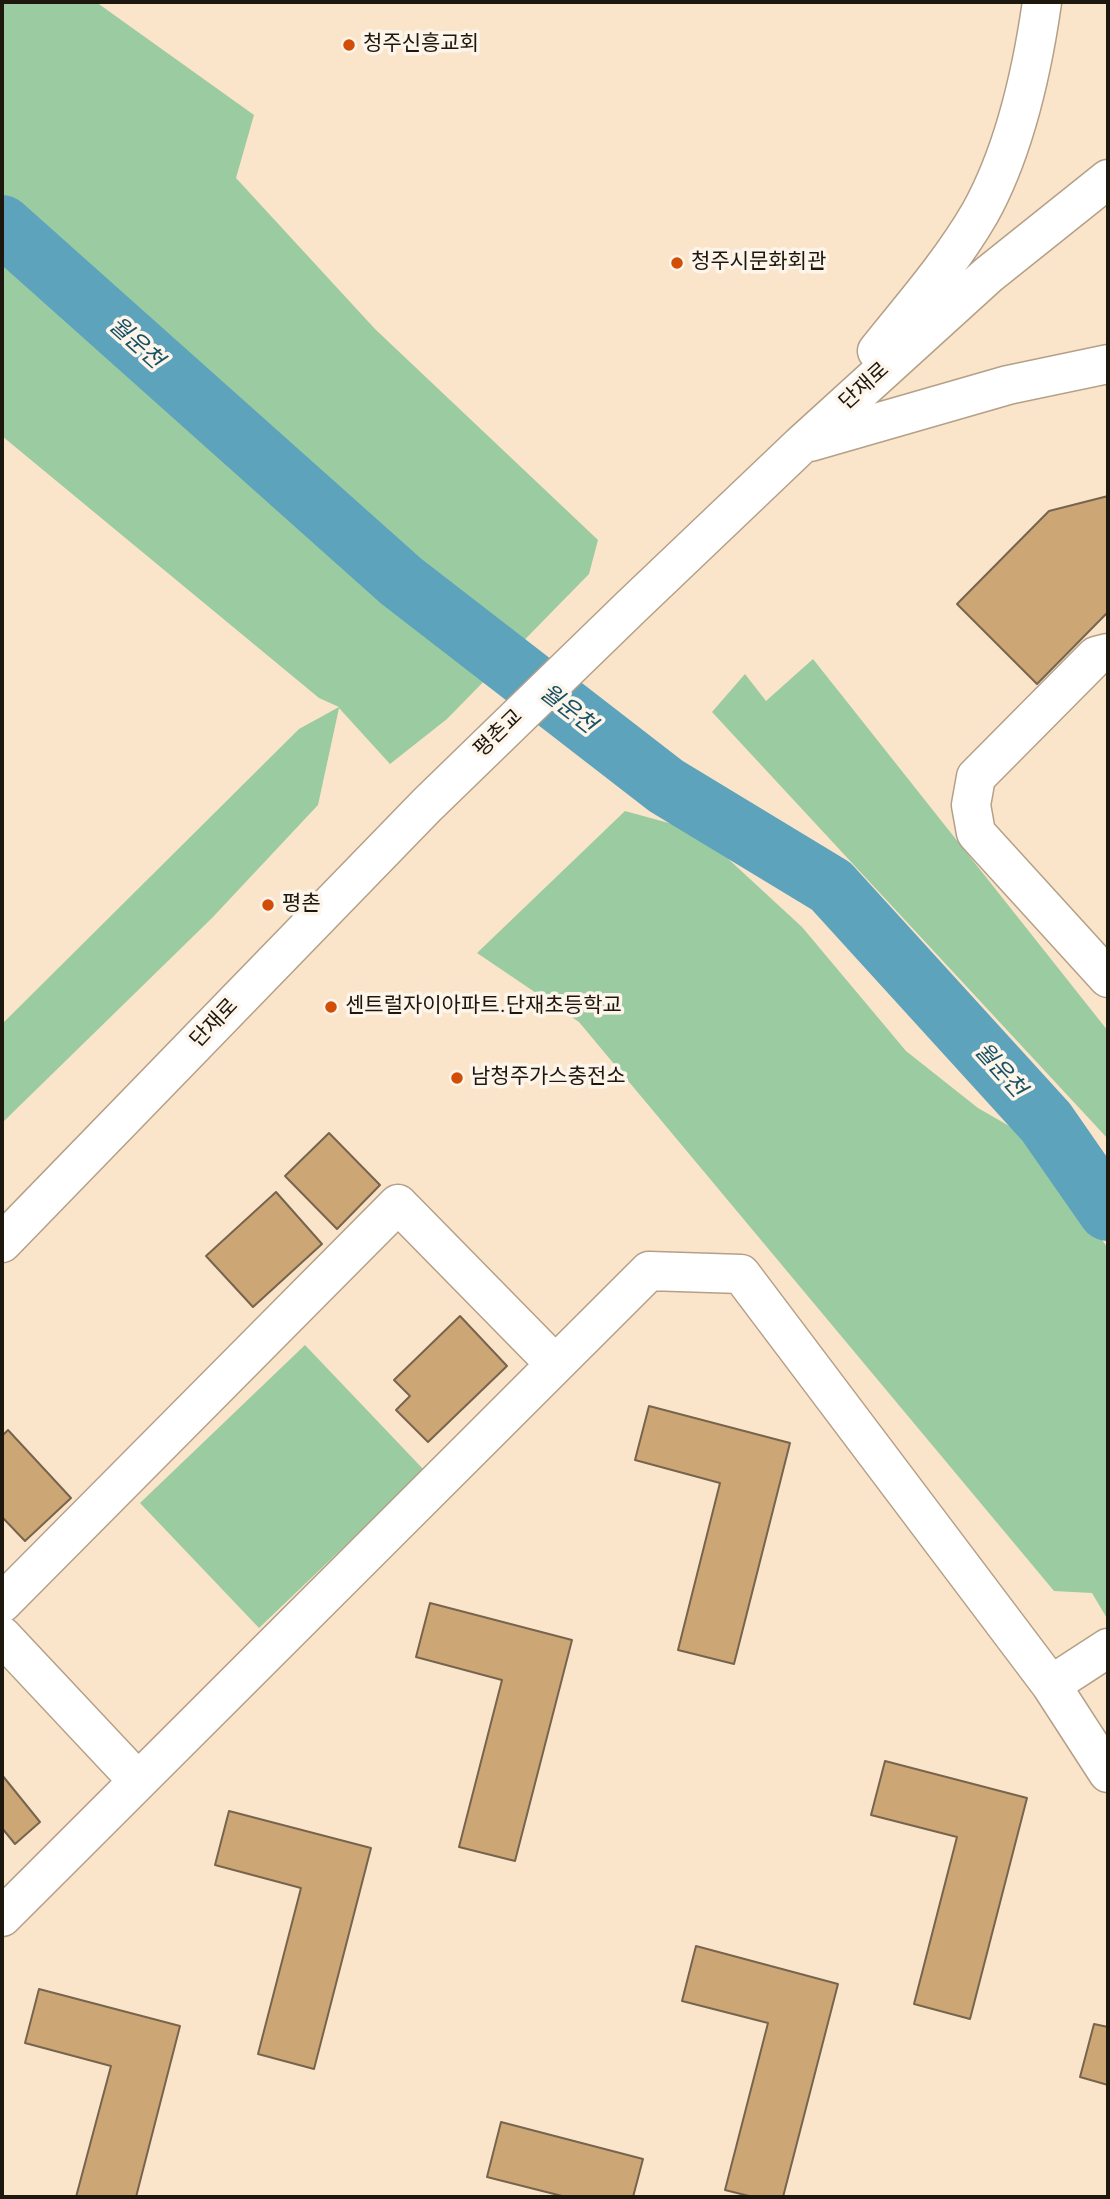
<!DOCTYPE html>
<meta charset="utf-8">
<style>
body{margin:0}
#map{position:relative;width:1110px;height:2199px;overflow:hidden;background:#fae5cb;font-family:Jost,sans-serif}
canvas{display:block}
.frame{position:absolute;inset:0;border:4px solid #1e170e;pointer-events:none}
</style>
<div id="map">
<canvas width="1110" height="2199"></canvas>
<div class="frame"></div>
</div>
<script>
const g = document.querySelector('canvas').getContext('2d');
g.lineJoin = 'round';
function fillPath(path, color) { g.fillStyle = color; g.fill(path, 'evenodd'); }
function trace(path, color, width, dash) { g.strokeStyle = color; g.lineWidth = width; g.lineCap = dash ? 'butt' : 'round'; g.setLineDash(dash || []); g.stroke(path); }
function drawText(font, color, halo, rows, align = 'center') {
  g.font = font + ' Jost,"Noto Sans KR",sans-serif'; g.lineWidth = 7; g.setLineDash([]); g.textBaseline = 'middle'; g.strokeStyle = halo; g.fillStyle = color; for (const [text, x, y, turn = 0] of rows) {
    g.save(); g.translate(x, y); g.rotate((+turn || 0) * Math.PI / 180); g.textAlign = isNaN(turn) ? turn : align; if (halo) g.strokeText(text, 0, 0); g.fillText(text, 0, 0); g.restore();
  }
}
fillPath(new Path2D(`
 M2 2H96L254 115 236 178 375 329 598 540 589 574 447 719 390 764 339 708 318 805 212 918 2 1123V1024L299 729 339 707 319 698 2 436Z
 M813 659 1108 1031V1139L712 712 745 674 766 701Z
 M625 811 698 831 802 927 906 1051 978 1108 1023 1134 1108 1248V1620L1092 1593 1054 1591 579 1022 477 953Z
 M305 1345 424 1470 259 1628 140 1503Z`), '#9bcba1');
trace(new Path2D(`
 M2 225 401 581 666 786 831 886 1046 1122 1108 1211`), '#5da3bc', 60);
const building = new Path2D(`
 M1108 496V612L1037 684 957 604 1049 511Z
 M329 1133 380 1185 337 1229 285 1176Z
 M276 1192 322 1244 253 1307 206 1256Z
 M460 1316 507 1366 428 1442 396 1410 410 1396 394 1380Z
 M649 1406 790 1443 734 1664 678 1650 720 1483 635 1460Z
 M8 1430 71 1498 25 1541 2 1517V1436Z
 M430 1603 572 1640 515 1861 459 1847 502 1680 416 1657Z
 M885 1761 1027 1798 970 2019 914 2004 957 1837 871 1815Z
 M2 1775 40 1822 15 1844 2 1828Z
 M229 1811 371 1848 314 2069 258 2054 301 1888 215 1865Z
 M696 1946 838 1984 783 2197H753L725 2190 768 2023 682 2001Z
 M39 1989 180 2026 136 2197H76L111 2066 25 2043Z
 M1094 2024 1108 2027V2085L1080 2077Z
 M501 2122 643 2159 633 2197H566L487 2177Z`);
fillPath(building, '#cda675');
trace(building, '#77644e', 2);
const minor = new Path2D(`
 M877 351C913 306 951 263 980 213 1015 150 1032 72 1042 2
 M810 442 1008 385 1108 364
 M1108 653 1096 656 976 777 971 805 976 833 1108 978
 M2 1243 427 805 632 606 801 445 988 275 1108 179
 M2 1603 398 1204 555 1364
 M2 1636 138 1781
 M1051 1685 1108 1648
 M2 1917 649 1271 741 1274 1051 1685 1108 1773`);
trace(minor, '#b4a088', 41);
trace(minor, '#fff', 38);
for (const [x, y, r, color] of [
 [349,45,7,"#d24e06"],
 [677,263,7,"#d24e06"],
 [268,905,7,"#d24e06"],
 [331,1007,7,"#d24e06"],
 [457,1078,7,"#d24e06"]
]) { const dot = new Path2D(); dot.arc(x, y, r, 0, 2 * Math.PI); g.fillStyle = color; g.fill(dot); trace(dot, '#fdf4ea', 2.5); }
drawText('21px', '#1e170e', '#fdf4ea', [
 ["청주신흥교회",363,45],
 ["청주시문화회관",691,263],
 ["평촌",282,905],
 ["센트럴자이아파트.단재초등학교",345,1007],
 ["남청주가스충전소",471,1078]
], 'left');
drawText('21px', '#1e170e', '#fdf4ea', [
 ["단재로",865,387,-42],
 ["평촌교",499,734,-44],
 ["단재로",215,1024,-46]
]);
drawText('italic 23px', '#175163', '#fdf4ea', [
 ["월운천",135,344,42],
 ["월운천",567,710,38],
 ["월운천",999,1071,48]
]);
</script>
